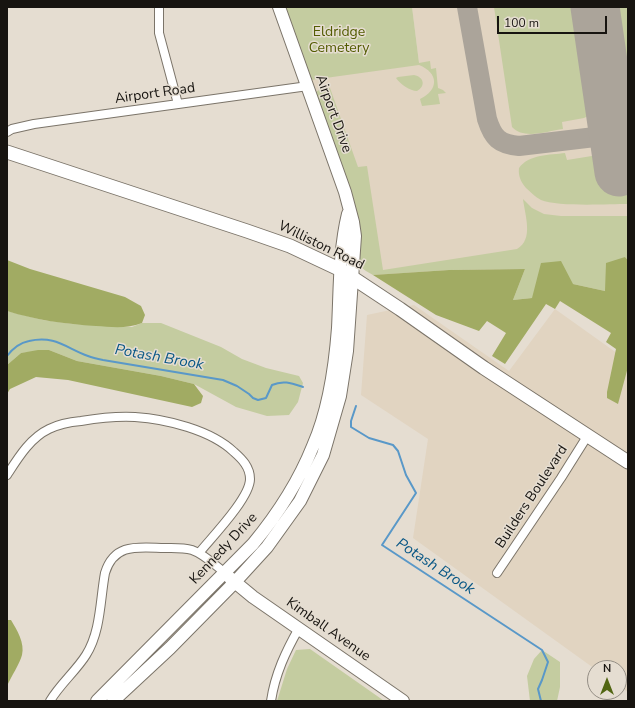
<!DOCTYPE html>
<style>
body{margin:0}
#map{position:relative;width:635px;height:708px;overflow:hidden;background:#e5ddd1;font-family:"Nunito Sans",sans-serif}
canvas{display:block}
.frame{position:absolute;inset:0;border:8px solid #171410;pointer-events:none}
.north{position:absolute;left:587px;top:660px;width:40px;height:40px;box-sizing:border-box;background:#e5ddd1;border:1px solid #938d84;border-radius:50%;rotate:0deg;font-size:11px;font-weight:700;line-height:16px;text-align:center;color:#171410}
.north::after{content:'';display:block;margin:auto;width:14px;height:18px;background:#526613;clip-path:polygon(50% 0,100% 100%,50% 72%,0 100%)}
.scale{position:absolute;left:497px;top:16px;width:110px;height:18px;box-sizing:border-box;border:2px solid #171410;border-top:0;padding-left:5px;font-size:12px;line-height:14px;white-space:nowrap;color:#171410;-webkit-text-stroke:3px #e5ddd1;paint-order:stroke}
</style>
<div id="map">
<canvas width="635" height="708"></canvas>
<div class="frame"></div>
<div class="north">N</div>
<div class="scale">100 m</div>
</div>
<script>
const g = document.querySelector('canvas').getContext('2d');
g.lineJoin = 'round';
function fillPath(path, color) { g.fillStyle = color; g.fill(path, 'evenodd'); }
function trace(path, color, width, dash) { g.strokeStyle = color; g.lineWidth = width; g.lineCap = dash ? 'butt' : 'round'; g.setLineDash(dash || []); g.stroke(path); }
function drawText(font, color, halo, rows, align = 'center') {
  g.font = font + ' "Nunito Sans",sans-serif'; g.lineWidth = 3; g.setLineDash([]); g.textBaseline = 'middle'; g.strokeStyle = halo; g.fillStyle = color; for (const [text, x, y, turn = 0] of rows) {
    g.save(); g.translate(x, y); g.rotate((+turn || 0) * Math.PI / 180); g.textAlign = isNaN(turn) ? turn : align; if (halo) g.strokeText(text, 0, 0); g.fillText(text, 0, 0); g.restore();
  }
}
fillPath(new Path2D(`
 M412 7H628V253L380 276 373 275 361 267 310 79 419 63Z
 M414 305 509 371 555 309 628 361V692L619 686V668L595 669 413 538 428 439 361 395 367 315Z`), '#e1d4c1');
fillPath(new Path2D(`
 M285 7H412L419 63 430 61 431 69 436 68 438 88 443 90 446 93 438 94 440 104 422 106 420 99C439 90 439 73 419 65L311 80Z
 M494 7H575L590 104 588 116 584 118 562 122 563 129C547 131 524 140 512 127Z
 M614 7H628V99Z
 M414 75C424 77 426 86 417 91 410 91 400 84 396 78L398 77Z
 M330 88 358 167 367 166 383 270 517 249C534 239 525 216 523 199L532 208 544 214 561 216H628V260L625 257 605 291 573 284 532 298 513 300 525 269 449 270 373 275C366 271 361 269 358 261L316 97V92L319 90Z
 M565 153 567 160 598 155 600 175 628 170V204C608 204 557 207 541 200 535 197 531 192 526 188 521 182 518 176 519 168 529 154 550 155 565 153Z
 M7 311 43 320 73 324 132 327 142 323H161L221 347 242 359 266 368 299 376 303 383 298 402 289 415 267 416 236 407 194 384 161 376 77 361 49 350 21 353 7 365Z
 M310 649 380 698 384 701H277L287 669 296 650Z
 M542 650 560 662V687L557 701H530L527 676 534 659Z`), '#c4cca0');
fillPath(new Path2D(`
 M625 257 628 260V367L618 404 607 398V392L616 349 606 342 611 333 560 301 555 309 546 304 505 364 492 356 506 333 487 321 479 331 436 315 373 275 449 270 525 269 513 300 532 298 541 263 561 261 573 284 605 291 606 263Z
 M7 260 30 269 125 297 141 306 145 315 142 323C127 329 111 327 96 326 65 324 36 320 7 311Z
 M38 350H49L77 361 161 376 194 384 203 396 201 403 192 407 68 380 36 377 10 389 7 394V365L21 353Z
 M7 620H11C17 630 25 643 22 655 20 663 11 677 7 686Z`), '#a1ab63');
trace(new Path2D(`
 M7 356C13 348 19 343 29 341 55 335 66 348 88 356 93 358 98 359 103 360L223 380 237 386 249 394 253 398 258 400 266 398 272 385C283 380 291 383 303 387
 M356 406 351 421V427L369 438 393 445 398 451 406 475 416 493 382 545 542 650 548 662 542 680 538 689 541 701`), '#5998c8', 2);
trace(new Path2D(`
 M467 7 487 119C493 138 499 144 519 146L595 137C612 126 610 116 609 98`), '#aba49a', 20);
trace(new Path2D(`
 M595 7 619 172`), '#aba49a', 49);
const minor = new Path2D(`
 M159 7V33L178 104
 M7 132 12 129 34 124 308 86
 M7 475C18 458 30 438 49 429 59 424 70 422 81 421 99 418 117 416 135 417 166 419 211 430 234 452 242 459 250 467 250 479 250 498 212 537 199 553
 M497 573 561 478 588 435
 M50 701C60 684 76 671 86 655 101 631 100 600 105 573 114 544 136 547 161 548 171 548 182 547 192 550 204 554 215 565 225 573
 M271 701C275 674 286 651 299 628`);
const secondary = new Path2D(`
 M230 578 253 597 403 701
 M97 701 253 544C277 515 299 481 313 446 329 410 335 368 338 328 340 290 339 251 348 214
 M113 701 170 648 235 582 267 547 300 501 323 455 340 396 347 351 355 236 353 222 345 192 279 7`);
const primary = new Path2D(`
 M7 152 247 231 290 246 341 270 400 309 484 368 628 462`);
trace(minor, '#7b7469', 10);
trace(secondary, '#7b7469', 14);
trace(primary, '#7b7469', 15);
trace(minor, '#fff', 8);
trace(secondary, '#fff', 12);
trace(primary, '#fff', 13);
drawText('14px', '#535c02', '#e5ddd1', [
 ["Eldridge",339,33],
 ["Cemetery",339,49]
]);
drawText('14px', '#171410', '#e5ddd1', [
 ["Airport Road",155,94,-8],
 ["Airport Drive",333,114,70],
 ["Williston Road",321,246,26],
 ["Builders Boulevard",532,497,-57],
 ["Kennedy Drive",224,549,-47],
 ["Kimball Avenue",328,630,35]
]);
drawText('italic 15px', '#095785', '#e5ddd1', [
 ["Potash Brook",159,358,10],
 ["Potash Brook",435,567,33]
]);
</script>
